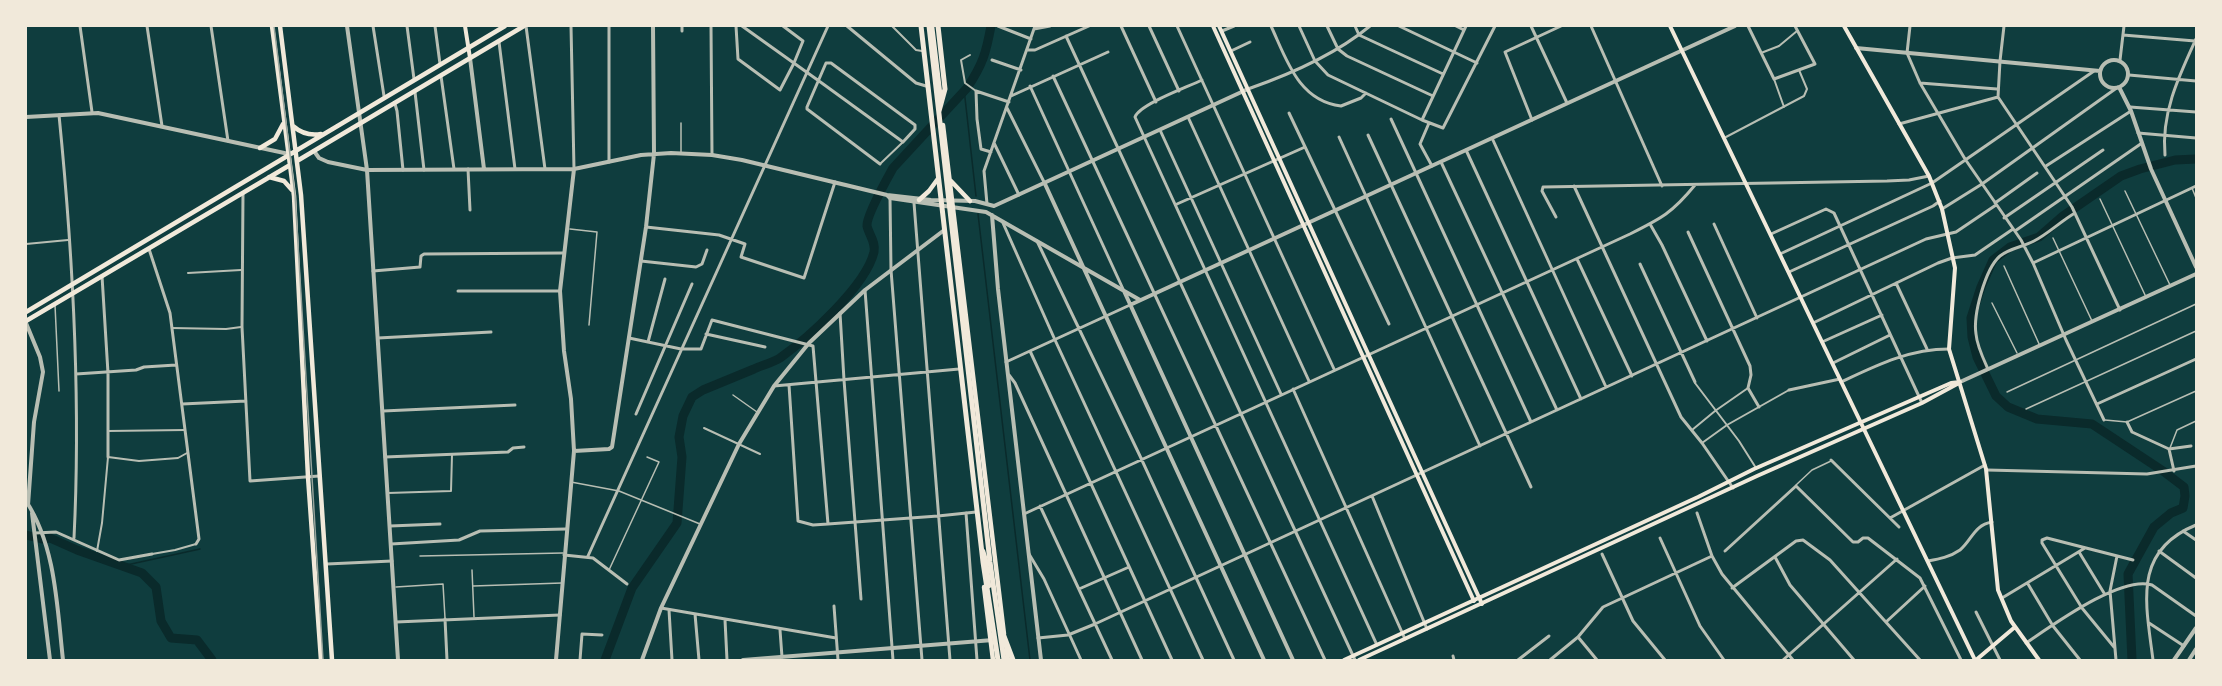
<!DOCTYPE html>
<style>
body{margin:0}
#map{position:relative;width:2222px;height:686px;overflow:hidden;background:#0f3d3e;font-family:"Nunito Sans",sans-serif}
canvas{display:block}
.frame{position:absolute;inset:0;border:27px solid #f1e9da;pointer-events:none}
</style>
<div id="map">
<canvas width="2222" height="686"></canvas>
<div class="frame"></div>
</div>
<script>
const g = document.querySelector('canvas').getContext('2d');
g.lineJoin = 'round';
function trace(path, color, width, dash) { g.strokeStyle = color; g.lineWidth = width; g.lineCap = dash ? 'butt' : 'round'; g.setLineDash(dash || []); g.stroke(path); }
trace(new Path2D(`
 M964 89 976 196
 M978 214 1030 660
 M122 566 200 549`), '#0a2a2b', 1.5);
trace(new Path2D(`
 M26 535 42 539 50 538 77 550 142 573 156 587 161 621 171 638 197 640 212 660
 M605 660 632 588 677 523 682 457 679 437 683 416 692 397 703 390C720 383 737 376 754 369 763 365 772 363 780 358 808 338 866 286 874 252 876 242 869 235 867 226 866 217 888 177 893 168L967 88C983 64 986 53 991 26
 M2132 660 2128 574 2154 527 2171 513 2183 508 2185 496 2184 487 2163 471 2092 424 2037 419 2008 407 1996 396 1977 357 1972 337 1971 318 1981 287 1993 260 2010 247 2039 237 2063 216 2121 176 2140 169 2175 160 2196 159`), '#0a2a2b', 9);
trace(new Path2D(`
 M681 152V123
 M2192 188 2196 198
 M2125 191 2170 285
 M2100 199 2146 297
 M570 229 597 232 589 325
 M2053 238 2092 321
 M2004 266 2040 346
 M1992 303 2017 353
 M55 305 59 391
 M2007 392 2196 304
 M733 395 757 412
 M2026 409 2196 331
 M2105 420 2127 422 2196 391
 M2170 448 2177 430 2196 421
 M571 482 619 491 700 524
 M1796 485 1812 470 1831 461
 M420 556 563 553
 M472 570 474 617
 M609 570 659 462 647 457
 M473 586 562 583
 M396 587 443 584 445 618`), '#b8beb3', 1.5);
trace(new Path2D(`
 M892 26 916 50 922 51
 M1761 53 1779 46 1797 31
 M970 55 961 60 965 83 976 91
 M1774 79 1784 107
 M1726 137 1804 96 1807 89 1799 70
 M880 164 903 142
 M26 244 68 240
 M188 273 241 270
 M172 328 226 329 241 327
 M1695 383 1739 441 1756 468
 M704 428 760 454
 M1692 430 1715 411 1748 388
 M108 431 185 430
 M1702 443 1727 425 1789 390
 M388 493 451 491 452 455
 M97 551 102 523 108 457 139 461 178 458 187 453
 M152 554 175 550 196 544`), '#b8beb3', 2);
trace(new Path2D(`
 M80 26 92 112
 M147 26 162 126
 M211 26 228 141
 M373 26 384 96
 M407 26 414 79
 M435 26 440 64
 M526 26 545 169
 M571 26 574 169
 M609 26V162
 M711 26 712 155
 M736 26 738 59 780 90 794 63 803 41 783 26
 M742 26 819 81 903 142 915 129V125L831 63H826L807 107V109L880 164
 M847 26 916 83 926 86
 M998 26 1031 39
 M1121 26 1156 102
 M1149 26 1179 91
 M1177 26 1334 369
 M1271 26C1286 58 1298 101 1341 106L1361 98 1366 93
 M1299 26 1315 61 1328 75 1422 120 1443 128 1495 26
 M1327 26 1338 49 1347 56 1433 96
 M1355 26 1359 35 1443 74
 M1399 26 1477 63
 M1456 26 1464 30
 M1531 26 1567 103
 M1591 26 1662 186
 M1748 26 1774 79 1815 64 1795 26
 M1910 26 1907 53 1920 83 1965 159 2021 240 2033 263 2066 340 2104 420
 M2004 26 2000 61 1998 97 2072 207 2120 310
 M1034 29 1050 26
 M682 31V26
 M1222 31 1234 26
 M2123 35 2195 41
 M1066 36 1355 660
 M499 42 515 169
 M1028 50H1035L1089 26
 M1231 51 1250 42
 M992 60 1021 70
 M2120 60 2124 26
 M2129 75 2196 81
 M441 76 454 169
 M1053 76 1325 660
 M1202 80C1188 87 1140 104 1135 117L1377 645
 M1920 83 1997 89
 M1030 86 1123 289
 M1248 89C1291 74 1335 55 1370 26
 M415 92 424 170
 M1011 96 1108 52
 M395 104 397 111 403 170
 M2130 107 2196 112
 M1007 108 1044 182
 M1289 113 1389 324
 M59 115C73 255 81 398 74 538
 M1188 117 1309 381
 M1391 119 1531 422
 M1422 120 1466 26
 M1532 120 1505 52 1561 26
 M1429 123 1420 144 1432 166
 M1899 124 1998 97
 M1160 130 1281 394
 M2138 133 2196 138
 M1368 135 1531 487
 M1339 137 1480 446
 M1492 138 1606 387
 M994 143 1019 195
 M1466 150 1581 399
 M991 152 981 149 977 119 976 91 1009 102
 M2165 155C2161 113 2179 76 2196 39
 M1441 162 1557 410
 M2046 166 2131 111
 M468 169 470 210
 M1574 186 1681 417 1702 443 1733 488
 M243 193 242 327 250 481 319 476
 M890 198 891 270 922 660
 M914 203 950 660
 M1995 203 2037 173
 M987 204 984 171 1035 26
 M1177 204 1305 147
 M1942 209 1982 184 2118 87
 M1556 217 1542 191 1543 187 1887 181 1909 180 1929 176
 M2004 218 2103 150
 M1003 223 1055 340 1203 660
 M1650 224 1662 245 1707 341
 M1714 224 1757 318
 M646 227 719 235 745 244 741 257 804 278 835 182
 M2015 231 2142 143
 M1688 232 1750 366 1751 375 1748 388 1759 407
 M1771 234 1826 209 1834 213 1922 403
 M1037 241 1140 456 1234 660
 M149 249 170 313 199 539 196 544
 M1780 254 1932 183 2094 71
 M1577 259 1632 376
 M641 261 696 267 702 264 707 250
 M2033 263 2196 186
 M1640 264 1695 382
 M373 271 420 267 421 256 424 254 563 253
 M1789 272 1933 206 1940 201
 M102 276 108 373V457
 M1896 283 1927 349
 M865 290 893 660
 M458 291H560
 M840 313 844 380 861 599
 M1813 323 1938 263 1952 258 1975 255 2013 229
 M706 334 765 347
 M378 338 491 332
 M629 338 681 349H701L712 320 813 346 828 524
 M648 342 665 279
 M1822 342 1882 315
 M1030 351 1172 660
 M1006 362 1130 305
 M1833 363 1890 335
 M1988 369C1983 358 1977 346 1976 334 1973 315 1985 269 2000 256 2010 248 2023 247 2034 241 2048 234 2061 221 2075 213
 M76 374 136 370 144 367 176 365
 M1009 375 1015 383 1142 660
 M1841 382C1877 365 1909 349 1949 349
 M789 385 798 521 813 525 828 524 938 516 976 512
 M774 386 959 369
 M1293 389 1405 639
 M1789 390 1840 379
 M182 404 246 401
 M2097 404 2196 359
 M383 411 515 405
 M636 414 692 284
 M2127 422 2132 432 2169 449 2191 446
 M2169 449 2174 471
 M385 457 508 452 513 448 524 447
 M1831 460 1899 527
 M1987 470 2147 474 2196 466
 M1372 496 1427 629
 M1040 506 1112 660
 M966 513 977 660
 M1697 513 1712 556 1722 574 1793 660
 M1024 514 1630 234C1662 218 1672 213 1695 185
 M1890 518 1985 465
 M390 526 440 524
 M2183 531 2196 540
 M35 533 56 532 119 560 152 554
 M1660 538 1700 626 1724 660
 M391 544 459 540 480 531 566 529
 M1725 551 1796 486 1853 542H1858L1863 538H1868L1920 578 1961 660
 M2159 551 2196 578
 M2079 552 2104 593
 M1029 554 1044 579 1081 660
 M1602 554 1633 621 1665 660
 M564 555 593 558 627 584
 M588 556 828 26
 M1775 557 1790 585 1854 660
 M1928 561C1939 559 1950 557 1960 550 1972 540 1974 525 1992 522
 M327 564 392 561
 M2028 584 2053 626 2080 660
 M1732 588 1796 541 1803 540 1830 560 1920 660
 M1079 589 1129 567
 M2002 598 2085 548
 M834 606 838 660
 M661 608 836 638
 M669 610 672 660
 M1976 612 2000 660
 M695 614 699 660
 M445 619 447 660
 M725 620 727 660
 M396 622 560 615
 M1886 622 1925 586
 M2149 623 2184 646
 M780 630 782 657
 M1578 637 1597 660
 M1038 638 1068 635 1095 624 1926 239 1956 232 1996 205
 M2026 643C2053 625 2121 575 2152 585L2196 616
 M2114 647 2082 608 2042 543V540L2047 538 2133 560
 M1453 656 1454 660
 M580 660 582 634 602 635
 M1518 660 1549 636
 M1550 660 1578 637 1603 607 1712 556
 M1783 660 1897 559
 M2116 660 2110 591 2117 556
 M2153 660C2146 604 2132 551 2196 525`), '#b8beb3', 3);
trace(new Path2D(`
 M347 26 367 170 398 660
 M1856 48 2100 71
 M470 58 484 169
 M2100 74a14 14 0 1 1 28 0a14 14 0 1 1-28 0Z
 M2119 87 2131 111 2151 169 2196 267
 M26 117 98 113 289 154
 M314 151 319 158 328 162 367 170 574 169 641 155 671 153 712 155 742 160 887 195 931 200 975 201 994 206 1248 89
 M1045 184 1264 660
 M887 195 890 198 986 212 1140 300
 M992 215 998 289 1041 660
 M1124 291 1293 660
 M1130 305 1735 26
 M26 323 40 357 43 372 34 422 28 505
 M1960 382 2196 274
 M574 451 609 449 612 447 646 227 654 154 653 26
 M26 501C56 547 57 607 63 660
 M32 513 50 660
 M556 660 574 451 571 399 564 351 560 291 574 169
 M642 660 661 608 739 444 774 386 809 343 865 290 943 231
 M743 660 993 640
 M2174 660 2196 628
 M2189 660 2196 649`), '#b8beb3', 4);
trace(new Path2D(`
 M465 26 470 58
 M1213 26 1474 601
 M1219 26 1482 604
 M1670 26 1975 660
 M1844 26 1929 176 1942 209 1955 268 1949 349 1986 469 1998 590 2011 621 2039 660
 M1344 660 1698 497 1754 469 1951 383 1960 382
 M1359 660 1757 476 1922 403 1959 383
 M1976 660 2015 627`), '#f1e9da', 4);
trace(new Path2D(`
 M272 26 294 196 308 477 321 660
 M280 26 301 195 332 660
 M932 26 941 101
 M943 125 1004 634
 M293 126C301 133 310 136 321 134
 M260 148 275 139 283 124
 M297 161 524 26
 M269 177 284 181 292 190
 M951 181 970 201
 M919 200 929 191 937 180
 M26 312 505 26
 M26 321 290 165
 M983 551 986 561 989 586
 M984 587 993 660
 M1006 645 1008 660`), '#f1e9da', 4.5);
trace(new Path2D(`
 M921 26 983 562 998 660
 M929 26 990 562 1004 660
 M938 26 945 89 939 111
 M1002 631 1013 660`), '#f1e9da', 5);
trace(new Path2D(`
 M274 26 295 195 323 660`), '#97a49c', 1.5);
</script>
